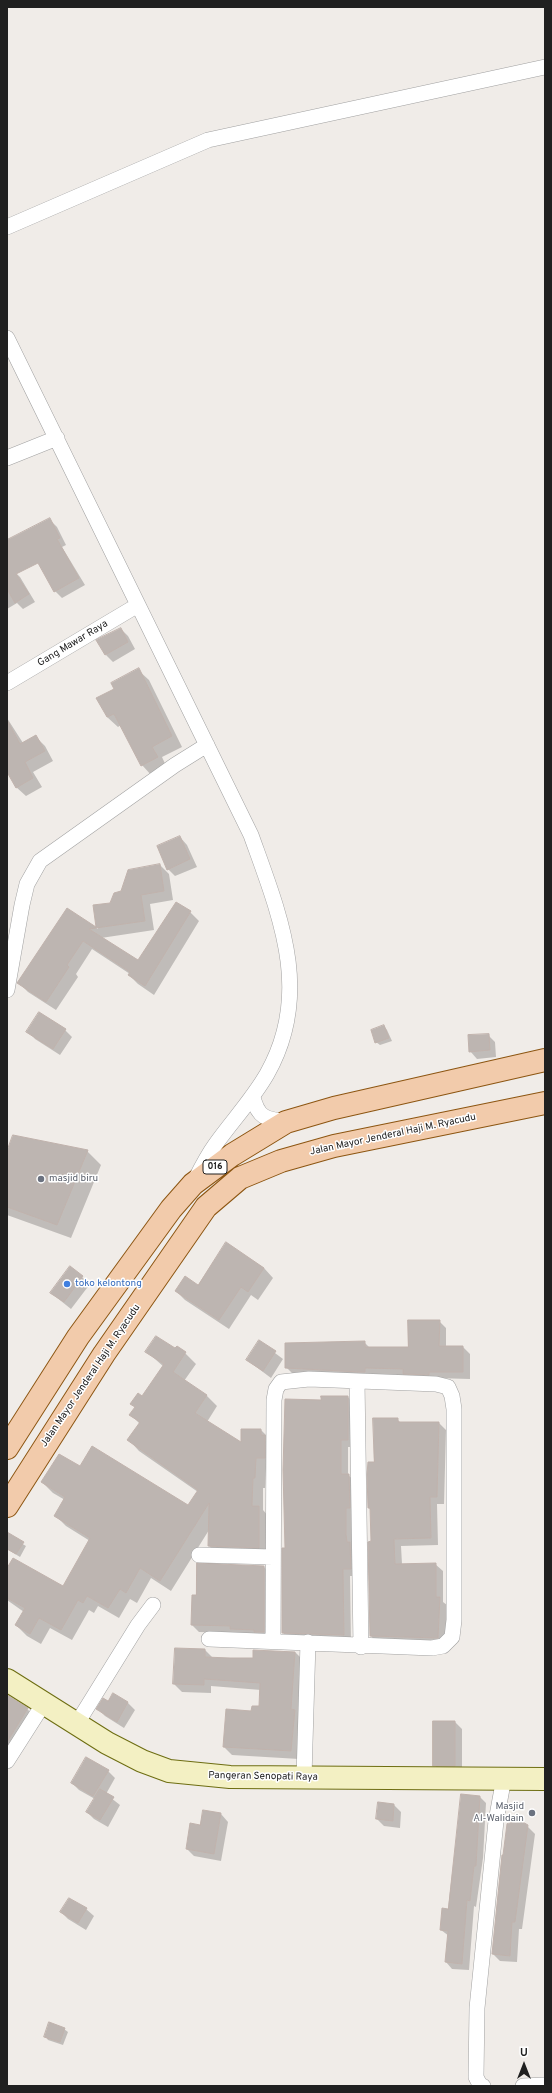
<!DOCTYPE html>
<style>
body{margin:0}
#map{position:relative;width:552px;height:2093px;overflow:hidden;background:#f0ece8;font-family:Overpass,sans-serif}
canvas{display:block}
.frame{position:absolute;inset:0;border:8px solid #202020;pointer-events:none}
.north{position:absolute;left:504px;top:2045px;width:40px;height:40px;-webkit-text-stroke:3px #fff;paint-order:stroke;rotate:0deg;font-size:11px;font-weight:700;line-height:16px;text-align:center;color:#202020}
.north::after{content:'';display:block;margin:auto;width:14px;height:18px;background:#202020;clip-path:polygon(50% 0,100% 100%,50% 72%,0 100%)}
</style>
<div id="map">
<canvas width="552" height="2093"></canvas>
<div class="frame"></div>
<div class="north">U</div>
</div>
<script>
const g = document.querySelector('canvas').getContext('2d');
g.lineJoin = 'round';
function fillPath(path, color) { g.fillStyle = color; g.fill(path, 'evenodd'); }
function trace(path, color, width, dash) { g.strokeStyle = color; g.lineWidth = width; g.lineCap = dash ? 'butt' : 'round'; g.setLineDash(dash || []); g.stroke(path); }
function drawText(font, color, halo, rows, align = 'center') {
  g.font = font + ' Overpass,sans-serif'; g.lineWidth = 3; g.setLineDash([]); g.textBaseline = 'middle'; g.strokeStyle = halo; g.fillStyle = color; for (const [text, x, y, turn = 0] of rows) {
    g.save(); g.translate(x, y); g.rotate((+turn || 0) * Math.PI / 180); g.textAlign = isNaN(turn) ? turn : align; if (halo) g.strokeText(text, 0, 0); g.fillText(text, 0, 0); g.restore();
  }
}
fillPath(new Path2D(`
 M49 519 57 527 66 545 62 547 85 585 62 598 55 591Z
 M13 570 20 577 35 602 23 609 17 603 7 609V574Z
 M121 629 128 636 135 649 113 662 106 655Z
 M138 670 149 680 182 747 162 757 167 768 152 776 142 765 121 725 118 727 107 717 98 698 115 689Z
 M7 718 23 743 36 737 45 746 53 761 33 772 42 787 26 796 16 787 7 770Z
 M180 837 187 845 197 867 175 876 168 869Z
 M160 865 169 874 173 900 150 904 154 930 101 938 138 961 190 912 199 921 154 995 138 984 129 975 130 974 92 949 76 974 78 977 56 1010 28 992 19 983 67 910 98 929 94 906 111 904 122 891Z
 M384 1026 387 1030 392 1041 380 1045 376 1042Z
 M65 1030 72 1037 60 1055 35 1039 28 1031Z
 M488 1035 495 1042 496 1057 477 1059 470 1051Z
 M87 1151 101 1165 71 1238 7 1215V1154Z
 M227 1244 264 1268 273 1278 258 1300 251 1295 229 1329 185 1300 176 1291 198 1286Z
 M70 1267 90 1284 71 1309 51 1293Z
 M439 1321 446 1328V1347H463L470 1354V1379L293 1374 286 1367 364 1342 370 1348H409Z
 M259 1341 283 1359 271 1378 247 1360Z
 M176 1350 185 1353 196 1364 184 1381 207 1396 217 1406 207 1422 242 1443 261 1430 272 1441 275 1468H266L265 1488H263V1510L270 1518 269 1558 220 1557 209 1546V1530L171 1591 151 1578 137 1603 130 1599 119 1618 98 1606 94 1613 89 1610 72 1640 50 1628 41 1644 27 1636 16 1625 24 1612 7 1600V1570L64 1588 90 1541 66 1526 55 1515 65 1500 53 1493 42 1482 80 1468 188 1507 198 1492 139 1451 129 1440 140 1424 131 1415 136 1408 132 1404 142 1397 164 1367 147 1352Z
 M348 1397 355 1405V1447H348V1475L357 1483 358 1576H350L351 1643 291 1640 283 1633 286 1549 322 1401Z
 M397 1419 401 1423H439L446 1430 444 1504H437L438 1545 401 1546 402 1564H435L443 1571V1602L447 1605 445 1645 378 1644 371 1636 369 1542H372L371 1510 369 1508 375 1463Z
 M7 1535 26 1546 20 1557 7 1549Z
 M264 1567 271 1574V1639L235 1633 199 1632 192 1625 197 1596Z
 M205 1650 213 1658 254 1659V1651L295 1652 303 1660 299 1759 232 1755 224 1747 252 1712 260 1707 261 1690 211 1686V1693L182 1692 174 1684Z
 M113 1694 128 1703 135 1710 124 1728 105 1716 98 1709 109 1703Z
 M7 1696 27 1709 37 1718 7 1759Z
 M455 1722 462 1729V1772H441L434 1765Z
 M108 1771 115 1778 106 1794 120 1805 108 1827 94 1819 87 1812 95 1799 79 1790 72 1783Z
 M480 1797 486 1803 483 1858 476 1907 474 1906 469 1970 452 1969 446 1962 449 1936 441 1930 449 1910Z
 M394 1805 401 1812 400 1828 384 1826 377 1819Z
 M204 1811 221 1814 228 1822 221 1861 194 1856 187 1849 201 1826Z
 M527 1826 535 1834 522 1929H519L517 1962 500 1961 493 1954Z
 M69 1899 86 1909 94 1916 86 1930 68 1919 61 1912Z
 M64 2029 68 2032 63 2045 48 2040 45 2036Z`), '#0003');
const building = new Path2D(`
 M50 518 60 538 57 539 79 578 54 592 38 563 16 574 29 594 15 603 7 589V540Z
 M121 628 128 642 105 655 96 640Z
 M139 668 172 736 152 747 158 757 141 766 114 714 107 717 96 698 114 689 111 683Z
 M7 720 20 744 36 735 45 751 25 762 33 778 16 788 7 772Z
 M180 836 190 859 167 870 157 846Z
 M160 864 164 891 141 895 145 921 89 929 138 960 176 902 191 911 145 986 128 975 130 972 83 941 67 965 69 967 46 1002 17 983 67 908 96 927 93 905 110 903 114 893 121 891 128 870Z
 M39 1012 66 1029 53 1049 26 1032Z
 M384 1025 389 1038 375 1043 371 1030Z
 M489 1034 490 1050 469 1052 468 1035Z
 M13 1135 88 1150 57 1225 7 1207V1151Z
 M226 1242 264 1268 248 1292 241 1287 219 1320 175 1291 185 1276 198 1285Z
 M70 1266 83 1276 64 1302 50 1293Z
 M408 1320H440L439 1346H463V1372H429V1375L403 1374V1369L365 1368V1372H359L285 1368V1343L365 1341V1347H408Z
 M156 1336 175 1348 177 1346 186 1352 173 1372 207 1395 195 1413 241 1442V1429H261V1435H265V1458H256L255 1478H253L252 1506H259V1548L208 1546 209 1503 160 1581 140 1568 126 1593 120 1589 108 1608 87 1596 83 1603 78 1600 61 1630 39 1618 30 1634 15 1625 25 1608 7 1598V1568L13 1558 63 1586 90 1538 54 1516 65 1497 41 1482 59 1454 80 1466 92 1446 188 1505 198 1490 127 1440 140 1422 129 1415 135 1407 130 1404 138 1393 142 1396 164 1364 145 1352Z
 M259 1340 276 1351 263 1371 246 1360Z
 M321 1396H348V1440H341V1474H349L350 1508H346V1534L347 1542H350L351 1569H343L344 1635 282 1633V1548H285L283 1470 285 1399 321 1400Z
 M373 1418H398V1422H439L437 1497H430L431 1538 394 1539 395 1564 436 1563V1597H440L438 1638 370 1636 368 1542 371 1541 370 1508H368L367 1474 368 1462H374Z
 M7 1532 24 1542 16 1554 7 1549Z
 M197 1563 264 1566V1632H254V1630L230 1629V1626L191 1625 192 1595H196Z
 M175 1648 205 1649V1657L230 1658H253V1650L295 1652 291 1709 295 1710 291 1751 223 1747 226 1709 251 1711 252 1706H259L260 1683 204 1679V1685L173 1684Z
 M113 1693 128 1702 117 1722 96 1709 103 1698 108 1701Z
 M7 1695 28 1708 7 1742Z
 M433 1721H455V1766H433Z
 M86 1757 109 1770 93 1796 71 1783Z
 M100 1789 114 1797 100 1820 86 1812Z
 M461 1794 480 1796 476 1866H474L470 1901 467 1900 462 1964 445 1962 448 1931 440 1930 442 1908 448 1909Z
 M378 1802 394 1804 393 1821 376 1819Z
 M203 1810 221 1813 214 1854 186 1849 190 1823 200 1825Z
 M519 1820 528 1825 515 1922H512L510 1956 492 1954 502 1855H503L507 1824Z
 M69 1898 87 1908 78 1923 60 1912Z
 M49 2022 65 2028 60 2042 44 2037Z`);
fillPath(building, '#bdb5b1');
trace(building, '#c0b2ac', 1);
const street = new Path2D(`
 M7 227 208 140 545 67
 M7 338 251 835C280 916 313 993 267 1074 252 1100 232 1121 215 1145 207 1156 201 1168 195 1180
 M7 458 57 438
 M7 683 138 605
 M7 990 22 905 27 884 40 861 175 765 207 745
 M253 1097C258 1118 266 1119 286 1122
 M357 1381 361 1647
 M199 1555 273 1557
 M209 1639 432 1648 443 1646 452 1637 454 1620V1409L452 1396 448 1387 436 1384 309 1379 281 1382 276 1389 274 1400 273 1641
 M76 1725 138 1625 153 1605
 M7 1761 44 1703
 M304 1777 308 1642
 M483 2086 480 2085 476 2077 477 2008 496 1821 504 1778
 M523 2086 545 2085`);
const secondary = new Path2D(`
 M7 1680 107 1743 142 1761 169 1771 230 1777 545 1779`);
const primary = new Path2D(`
 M7 1448 78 1337 171 1209 193 1184 232 1155 286 1122 334 1108 545 1060
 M7 1506 104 1354 206 1207 240 1178 281 1161 334 1146 545 1103`);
trace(street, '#a1a1a1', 16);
trace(secondary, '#6d6d11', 24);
trace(primary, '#8c5511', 24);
trace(street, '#fff', 15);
trace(secondary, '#f3f0c3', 22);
trace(primary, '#f2cbab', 22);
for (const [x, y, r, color] of [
 [41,1179,4,"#6b7280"],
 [67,1284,4,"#3f7fe0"],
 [532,1813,4,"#6b7280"]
]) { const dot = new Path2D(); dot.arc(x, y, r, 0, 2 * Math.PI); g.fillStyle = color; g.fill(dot); trace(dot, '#fff', 1.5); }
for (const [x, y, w] of [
 [215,1167,24]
]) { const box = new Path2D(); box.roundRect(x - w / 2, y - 7, w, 14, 3); g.fillStyle = '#fff'; g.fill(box); trace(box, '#202020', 1); }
drawText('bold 9px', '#202020', null, [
 ["016",215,1167]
]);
drawText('10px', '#202020', '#fff', [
 ["Gang Mawar Raya",73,644,-31],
 ["Jalan Mayor Jenderal Haji M. Ryacudu",393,1135,-12],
 ["Jalan Mayor Jenderal Haji M. Ryacudu",91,1376,-56],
 ["Pangeran Senopati Raya",263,1777,1]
]);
drawText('10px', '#5b616d', '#fff', [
 ["masjid biru",49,1179],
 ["Masjid",524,1807,"right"],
 ["Al-Walidain",524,1819,"right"]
], 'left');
drawText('10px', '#366cbe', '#fff', [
 ["toko kelontong",75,1284]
], 'left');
</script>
